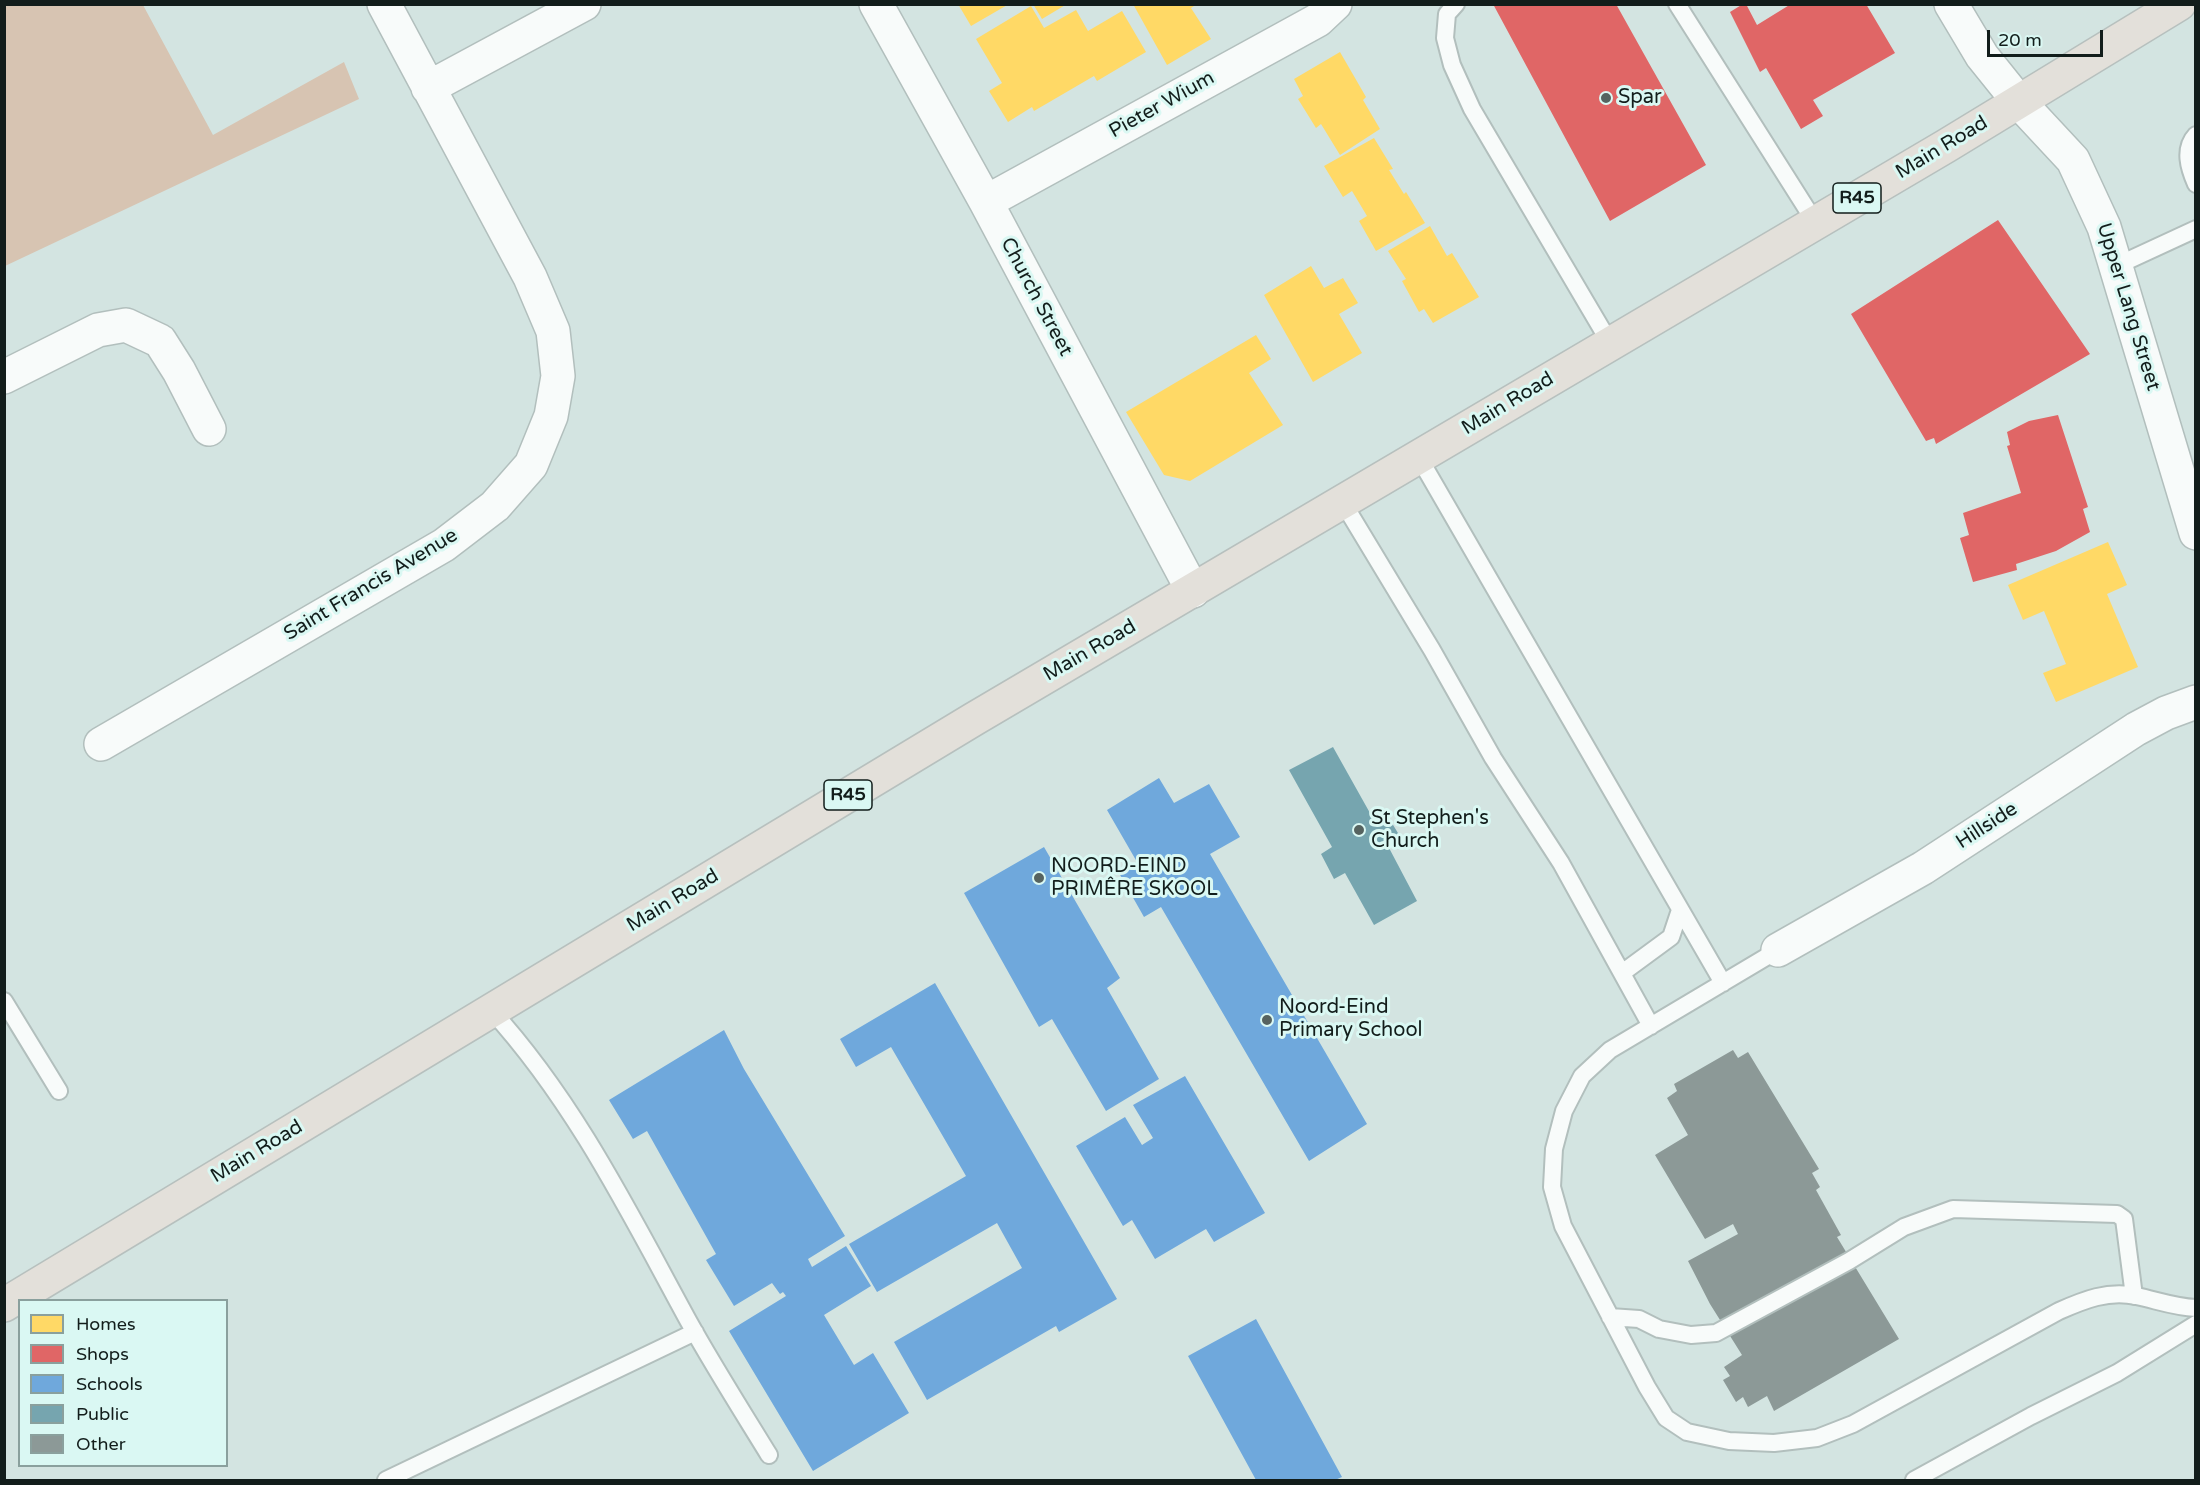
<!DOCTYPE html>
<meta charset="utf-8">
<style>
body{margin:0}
#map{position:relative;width:2200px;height:1485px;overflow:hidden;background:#d3e4e1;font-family:"Varela Round",sans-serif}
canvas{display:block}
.frame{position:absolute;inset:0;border:6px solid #121d1b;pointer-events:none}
.legend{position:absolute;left:18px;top:1299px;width:210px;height:168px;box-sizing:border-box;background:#daf8f3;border:2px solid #8aa09d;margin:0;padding:8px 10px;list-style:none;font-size:18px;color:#121d1b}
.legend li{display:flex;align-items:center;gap:12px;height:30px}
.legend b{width:30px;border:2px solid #8aa09d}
.scale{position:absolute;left:1987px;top:30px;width:116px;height:27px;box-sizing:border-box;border:3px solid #121d1b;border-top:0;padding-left:8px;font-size:18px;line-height:21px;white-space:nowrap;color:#121d1b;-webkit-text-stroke:4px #daf8f3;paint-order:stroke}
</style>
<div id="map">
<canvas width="2200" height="1485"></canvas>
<div class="frame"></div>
<ul class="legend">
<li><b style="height:16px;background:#ffd966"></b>Homes</li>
<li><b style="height:16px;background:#e06666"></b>Shops</li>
<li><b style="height:16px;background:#6fa8dc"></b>Schools</li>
<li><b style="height:16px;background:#76a5af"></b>Public</li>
<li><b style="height:16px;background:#8c9997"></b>Other</li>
</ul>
<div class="scale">20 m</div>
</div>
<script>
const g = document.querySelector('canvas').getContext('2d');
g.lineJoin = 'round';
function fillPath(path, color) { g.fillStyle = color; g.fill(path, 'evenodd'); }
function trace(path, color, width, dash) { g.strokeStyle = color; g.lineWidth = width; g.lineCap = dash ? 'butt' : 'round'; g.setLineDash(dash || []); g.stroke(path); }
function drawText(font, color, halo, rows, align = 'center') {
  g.font = font + ' "Varela Round",sans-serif'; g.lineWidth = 6; g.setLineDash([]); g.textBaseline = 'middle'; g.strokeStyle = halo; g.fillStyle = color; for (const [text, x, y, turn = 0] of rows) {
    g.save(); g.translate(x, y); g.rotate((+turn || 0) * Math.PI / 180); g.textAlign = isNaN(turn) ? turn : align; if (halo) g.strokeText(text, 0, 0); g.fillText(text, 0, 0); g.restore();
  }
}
fillPath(new Path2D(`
 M4 5H143L213 135 344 62 359 99 5 266Z`), '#d7c4b2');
fillPath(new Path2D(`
 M958 4H1009L971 26Z
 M1033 4H1067L1042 19Z
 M1133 4H1197L1191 8 1211 39 1167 65Z
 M1031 6 1044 28 1076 10 1088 31 1122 11 1146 52 1097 81 1094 76 1034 111 1032 107 1008 122 989 91 1002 83 976 39Z
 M1340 52 1366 97 1363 100 1380 129 1340 155 1321 124 1316 128 1298 99 1303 96 1294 79Z
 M1374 138 1393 169 1389 170 1404 194 1406 192 1425 223 1376 251 1359 221 1367 216 1352 191 1343 197 1324 166Z
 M1430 226 1447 256 1452 253 1479 297 1433 323 1424 309 1419 312 1402 281 1406 279 1388 251Z
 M1311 266 1324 288 1343 278 1358 303 1339 314 1362 353 1313 382 1264 295Z
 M1256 335 1271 359 1249 373 1283 425 1190 481 1164 475 1126 412Z
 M2108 542 2127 585 2107 594 2138 667 2056 702 2043 673 2066 664 2044 611 2023 620 2008 585Z`), '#ffd966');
fillPath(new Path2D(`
 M1493 4H1616L1706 165 1610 221Z
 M1743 4H1746L1757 25 1791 4H1866L1895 53 1813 100 1823 116 1801 129 1766 68 1760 72 1730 12Z
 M1998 220 2090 354 1936 444 1934 438 1926 441 1851 314Z
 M2058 415 2088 507 2083 509 2090 532 2056 551 2016 564 2017 570 1973 582 1960 538 1969 535 1963 513 2021 493 2007 446 2010 445 2007 432 2029 421Z`), '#e06666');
fillPath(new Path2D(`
 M1159 778 1174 803 1209 784 1240 837 1210 854 1367 1124 1309 1161 1161 907 1144 917 1119 873 1137 862 1107 810Z
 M1044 847 1120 978 1107 988 1159 1079 1106 1111 1052 1019 1039 1027 964 893Z
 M935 983 1117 1299 1059 1332 1056 1326 927 1400 894 1342 1022 1268 997 1223 877 1292 849 1244 966 1176 891 1047 856 1067 840 1039Z
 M724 1030 744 1069 845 1236 808 1259 812 1267 846 1246 871 1286 824 1315 854 1365 873 1353 909 1413 813 1471 729 1331 786 1296 783 1292 780 1294 772 1283 734 1306 706 1260 716 1254 647 1131 633 1139 609 1100Z
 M1185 1076 1265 1213 1214 1242 1206 1229 1155 1259 1132 1220 1123 1226 1076 1146 1125 1117 1142 1145 1153 1138 1133 1105Z
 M1256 1319 1342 1477 1335 1480H1256L1188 1356Z`), '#6fa8dc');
fillPath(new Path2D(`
 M1333 747 1375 822 1387 815 1401 838 1388 846 1417 901 1374 925 1345 873 1334 879 1321 854 1332 847 1289 770Z`), '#76a5af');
fillPath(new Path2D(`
 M1733 1050 1738 1058 1748 1052 1819 1169 1812 1173 1820 1187 1816 1190 1841 1235 1837 1237 1899 1339 1774 1411 1767 1396 1748 1407 1743 1397 1736 1402 1723 1380 1730 1376 1724 1367 1742 1355 1710 1304 1688 1261 1738 1234 1733 1224 1705 1239 1655 1155 1688 1135 1667 1098 1677 1091 1674 1084Z`), '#8c9997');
const service = new Path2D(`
 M1456 4 1447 14 1445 38 1452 65 1472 109 1610 343
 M1677 4 1815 222
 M2196 135C2183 149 2189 168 2196 184
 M2116 266 2196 229
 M1418 456 1723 983
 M1342 501 1432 650 1493 758 1561 863 1651 1026
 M1778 950 1610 1050 1582 1076 1564 1111 1554 1149 1552 1187 1563 1226 1647 1387 1666 1418 1687 1432 1729 1441 1774 1443 1817 1438 1853 1424 2059 1311C2084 1300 2108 1290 2136 1296 2156 1300 2174 1307 2196 1308
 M1622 973 1671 937 1680 910
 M4 1001 59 1091
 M491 1010C575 1102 630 1214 689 1322 714 1367 742 1411 769 1455
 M1610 1317 1639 1319 1659 1329 1691 1335 1716 1333 1849 1261 1904 1227 1953 1209 2117 1214 2124 1219 2134 1296
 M386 1480 695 1332
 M1914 1480 2031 1416 2117 1373 2196 1324`);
const minor = new Path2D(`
 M876 4 986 202 1193 591
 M428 88 584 4
 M2019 102 2073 160 2104 227 2196 533
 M986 202 1318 20 1335 4
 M4 377 98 330 126 325 160 341 179 371 209 429
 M101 744 444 545 495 506 531 465 551 416 558 376 553 331 530 277 384 4
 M1778 950 1923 868 2136 729 2166 713 2196 702`);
const tertiary = new Path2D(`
 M1951 4 1982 56 2019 102`);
const primary = new Path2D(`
 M4 1305 974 719 1946 146 2179 4`);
trace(service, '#b2bfbd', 20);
trace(minor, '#b2bfbd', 36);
trace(tertiary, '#b2bfbd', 36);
trace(primary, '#b7c0be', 36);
trace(service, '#f8fbfa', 16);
trace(minor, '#f8fbfa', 33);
trace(tertiary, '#f8fbfa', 33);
trace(primary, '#e3e0da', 33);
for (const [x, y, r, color] of [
 [1606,98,6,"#566360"],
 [1359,830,6,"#566360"],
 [1039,878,6,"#566360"],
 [1267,1020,6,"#566360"]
]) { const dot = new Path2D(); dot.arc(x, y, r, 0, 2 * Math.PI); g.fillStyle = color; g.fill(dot); trace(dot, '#daf8f3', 2); }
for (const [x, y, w] of [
 [1857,198,48],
 [848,795,48]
]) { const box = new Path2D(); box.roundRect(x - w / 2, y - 15, w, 30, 4.5); g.fillStyle = '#daf8f3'; g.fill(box); trace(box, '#121d1b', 1.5); }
drawText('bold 18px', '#121d1b', null, [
 ["R45",1857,198],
 ["R45",848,795]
]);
drawText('20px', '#121d1b', '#daf8f3', [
 ["Spar",1618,98],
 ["St Stephen's",1371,819],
 ["Church",1371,842],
 ["NOORD-EIND",1051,867],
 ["PRIMÊRE SKOOL",1051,890],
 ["Noord-Eind",1279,1008],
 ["Primary School",1279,1031]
], 'left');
drawText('20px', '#121d1b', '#daf8f3', [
 ["Pieter Wium",1162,105,-29],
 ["Main Road",1942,148,-31],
 ["Church Street",1036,297,62],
 ["Upper Lang Street",2128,307,73],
 ["Main Road",1508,404,-31],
 ["Saint Francis Avenue",371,585,-31],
 ["Main Road",1090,651,-30],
 ["Hillside",1987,826,-33],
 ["Main Road",673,901,-31],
 ["Main Road",257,1152,-31]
]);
</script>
